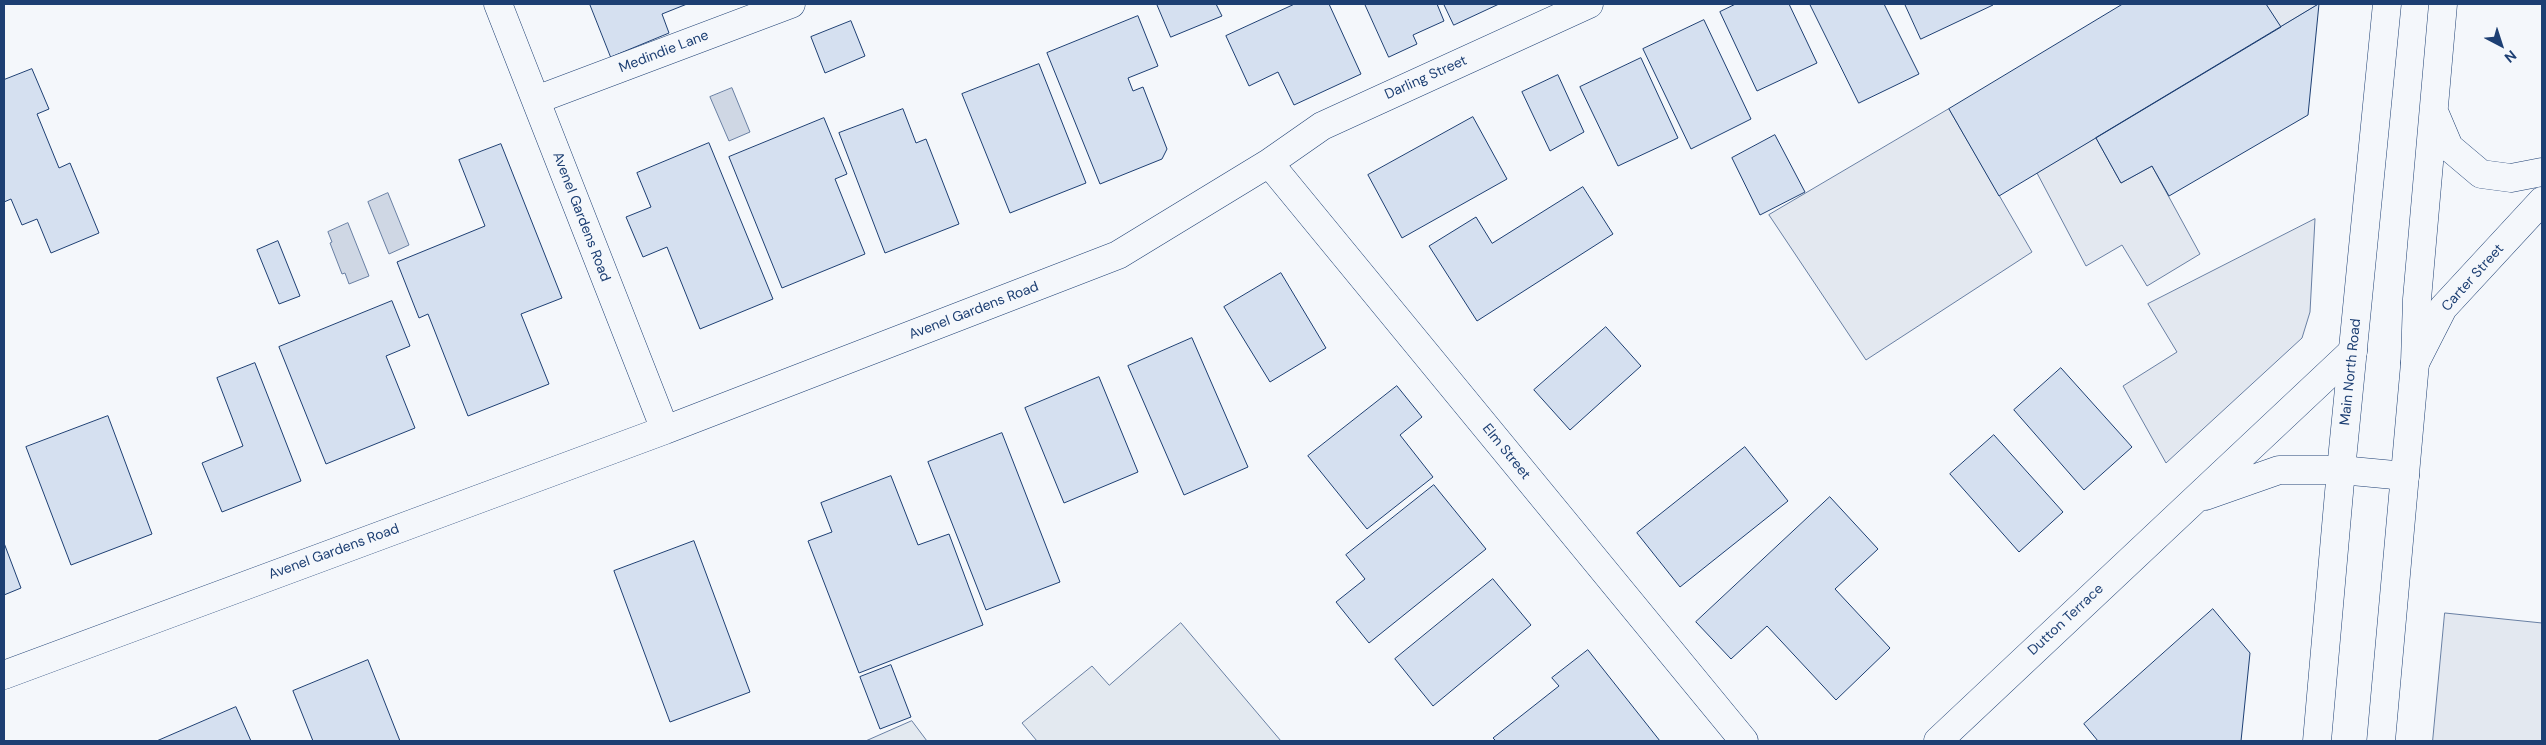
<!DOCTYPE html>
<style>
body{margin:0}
#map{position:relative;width:2546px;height:745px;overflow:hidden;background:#f4f7fb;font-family:"DM Sans",sans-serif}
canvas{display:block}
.frame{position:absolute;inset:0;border:5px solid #1d3f73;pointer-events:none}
.north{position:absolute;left:2476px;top:20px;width:50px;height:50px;-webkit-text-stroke:4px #f4f7fb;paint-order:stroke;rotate:140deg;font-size:14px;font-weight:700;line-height:20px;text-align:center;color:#1d3f73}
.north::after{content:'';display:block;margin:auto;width:18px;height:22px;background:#1d3f73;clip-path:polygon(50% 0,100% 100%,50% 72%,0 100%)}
</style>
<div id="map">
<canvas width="2546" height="745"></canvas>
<div class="frame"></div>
<div class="north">N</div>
</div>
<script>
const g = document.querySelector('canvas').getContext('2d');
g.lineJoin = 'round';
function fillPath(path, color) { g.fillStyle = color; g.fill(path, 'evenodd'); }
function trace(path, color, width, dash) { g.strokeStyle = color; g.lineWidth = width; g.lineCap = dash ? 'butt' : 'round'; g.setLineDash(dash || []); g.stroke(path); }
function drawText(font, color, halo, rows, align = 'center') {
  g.font = font + ' "DM Sans",sans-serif'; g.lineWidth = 4; g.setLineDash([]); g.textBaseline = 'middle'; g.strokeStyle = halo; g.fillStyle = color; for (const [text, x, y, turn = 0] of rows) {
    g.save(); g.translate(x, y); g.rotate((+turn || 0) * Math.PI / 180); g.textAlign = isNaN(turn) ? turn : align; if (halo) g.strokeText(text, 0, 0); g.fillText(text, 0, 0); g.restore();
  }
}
const green = new Path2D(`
 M1181 623 1281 741H1037L1022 723 1092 666 1109 685Z
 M912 721 927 741H866Z`);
fillPath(green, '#e3e9f0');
trace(green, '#687fa3', 1);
const parking = new Path2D(`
 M2266 4H2319L2281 27Z
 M1949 109 2032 252 1866 360 1769 215Z
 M2096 138 2121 183 2152 166 2200 254 2147 286 2122 245 2086 266 2037 173Z
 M2315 219 2310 312 2302 338 2166 463 2123 386 2177 352 2148 304Z
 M2445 613 2542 623V741H2433Z`);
fillPath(parking, '#e3e8f0');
trace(parking, '#687fa3', 1);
const water = new Path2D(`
 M732 88 750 132 729 141 710 97Z
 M388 193 409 245 389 254 368 202Z
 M348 223 369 276 349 284 345 273 342 274 330 243 332 242 328 232Z`);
fillPath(water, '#cfd7e4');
trace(water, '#687fa3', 1);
const building = new Path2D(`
 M590 4H687L662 14 669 33 611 57Z
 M1157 4H1216L1222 16 1171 37Z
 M1295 4H1329L1361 74 1294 105 1278 72 1249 86 1226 36Z
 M1365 4H1437L1444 21 1413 35 1417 44 1389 57Z
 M1444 4H1499L1454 25Z
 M1736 4H1789L1817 63 1757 91 1720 12Z
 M1810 4H1884L1919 74 1859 103Z
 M1905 4H1993V5L1921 39Z
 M2123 4H2266L2281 27 1999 196 1949 109Z
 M2319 4 2308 115 2169 196 2152 166 2121 183 2096 138Z
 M1138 16 1158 66 1128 78 1133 91 1143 87 1167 149 1162 159 1100 184 1047 53Z
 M1704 20 1751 119 1691 149 1643 49Z
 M851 21 865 56 825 73 811 37Z
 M1641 58 1678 138 1618 166 1580 87Z
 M1039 64 1086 183 1010 213 962 94Z
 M32 69 49 109 37 114 59 168 70 163 99 233 51 253 37 219 22 225 11 199 4 202V80Z
 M1558 75 1584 132 1550 151 1522 92Z
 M903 109 916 143 926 139 959 224 885 253 839 133Z
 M1473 117 1507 179 1402 238 1368 175Z
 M824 118 847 174 835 179 865 254 782 288 729 157Z
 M1775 135 1805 192 1760 215 1732 158Z
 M709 143 773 299 700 329 667 247 643 257 626 217 651 207 637 173Z
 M501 144 562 298 521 314 549 384 468 416 428 314 419 318 397 262 485 226 459 160Z
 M1583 187 1613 234 1477 321 1429 246 1476 217 1492 243Z
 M278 241 300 296 279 304 257 250Z
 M1281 273 1326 348 1270 382 1224 307Z
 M392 301 410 346 386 356 415 428 326 464 279 347Z
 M1606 327 1641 366 1570 430 1534 390Z
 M1192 338 1248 467 1184 495 1128 366Z
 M255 363 301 481 222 512 202 463 243 446 217 378Z
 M2061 368 2132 447 2084 490 2014 410Z
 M1099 377 1138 472 1064 503 1025 408Z
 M1397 386 1422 417 1400 435 1433 477 1367 529 1308 456Z
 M108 416 152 534 71 565 26 447Z
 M1002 433 1060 582 986 610 928 462Z
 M1994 435 2063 512 2019 552 1950 474Z
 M1745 447 1788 501 1680 587 1637 533Z
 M891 476 918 545 949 534 983 625 859 673 808 541 832 532 821 503Z
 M1434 485 1486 549 1369 643 1336 602 1365 579 1346 555Z
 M1830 497 1878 549 1835 589 1890 648 1836 700 1767 626 1731 659 1696 622Z
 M694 541 750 692 670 722 614 571Z
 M4 543 21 588 4 595Z
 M1493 579 1531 625 1433 706 1395 659Z
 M2213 609 2250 653 2241 741H2098L2084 724Z
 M1588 650 1660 741H1496L1493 738 1559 686 1552 678Z
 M368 660 400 741H313L293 691Z
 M891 665 911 717 880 729 860 677Z
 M236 707 251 741H157Z`);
fillPath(building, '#d5e0f0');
trace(building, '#1d3f73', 1);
const minor = new Path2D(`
 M536 100 791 4
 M1269 163 1744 741
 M2415 363 2443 308 2542 201
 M665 430 1118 255 1269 163 1322 126 1589 4
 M2205 496 2279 470H2341L2405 476
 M4 675 665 430 498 4
 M1938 741 2353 351`);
const trunk = new Path2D(`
 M2435 114 2449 147 2481 174 2511 178 2542 172
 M2317 741 2341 470 2387 4
 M2381 741 2415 363 2417 299 2443 4`);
trace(minor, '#1d3f73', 29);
trace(trunk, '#1d3f73', 29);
trace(minor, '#f4f7fb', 28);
trace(trunk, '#f4f7fb', 28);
drawText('14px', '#1d3f73', '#f4f7fb', [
 ["Medindie Lane",664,52,-21],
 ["Darling Street",1426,78,-24],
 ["Avenel Gardens Road",581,217,69],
 ["Carter Street",2473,278,-48],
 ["Avenel Gardens Road",974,311,-21],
 ["Main North Road",2351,372,-84],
 ["Elm Street",1506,452,51],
 ["Avenel Gardens Road",334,552,-20],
 ["Dutton Terrace",2066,620,-43]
]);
</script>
